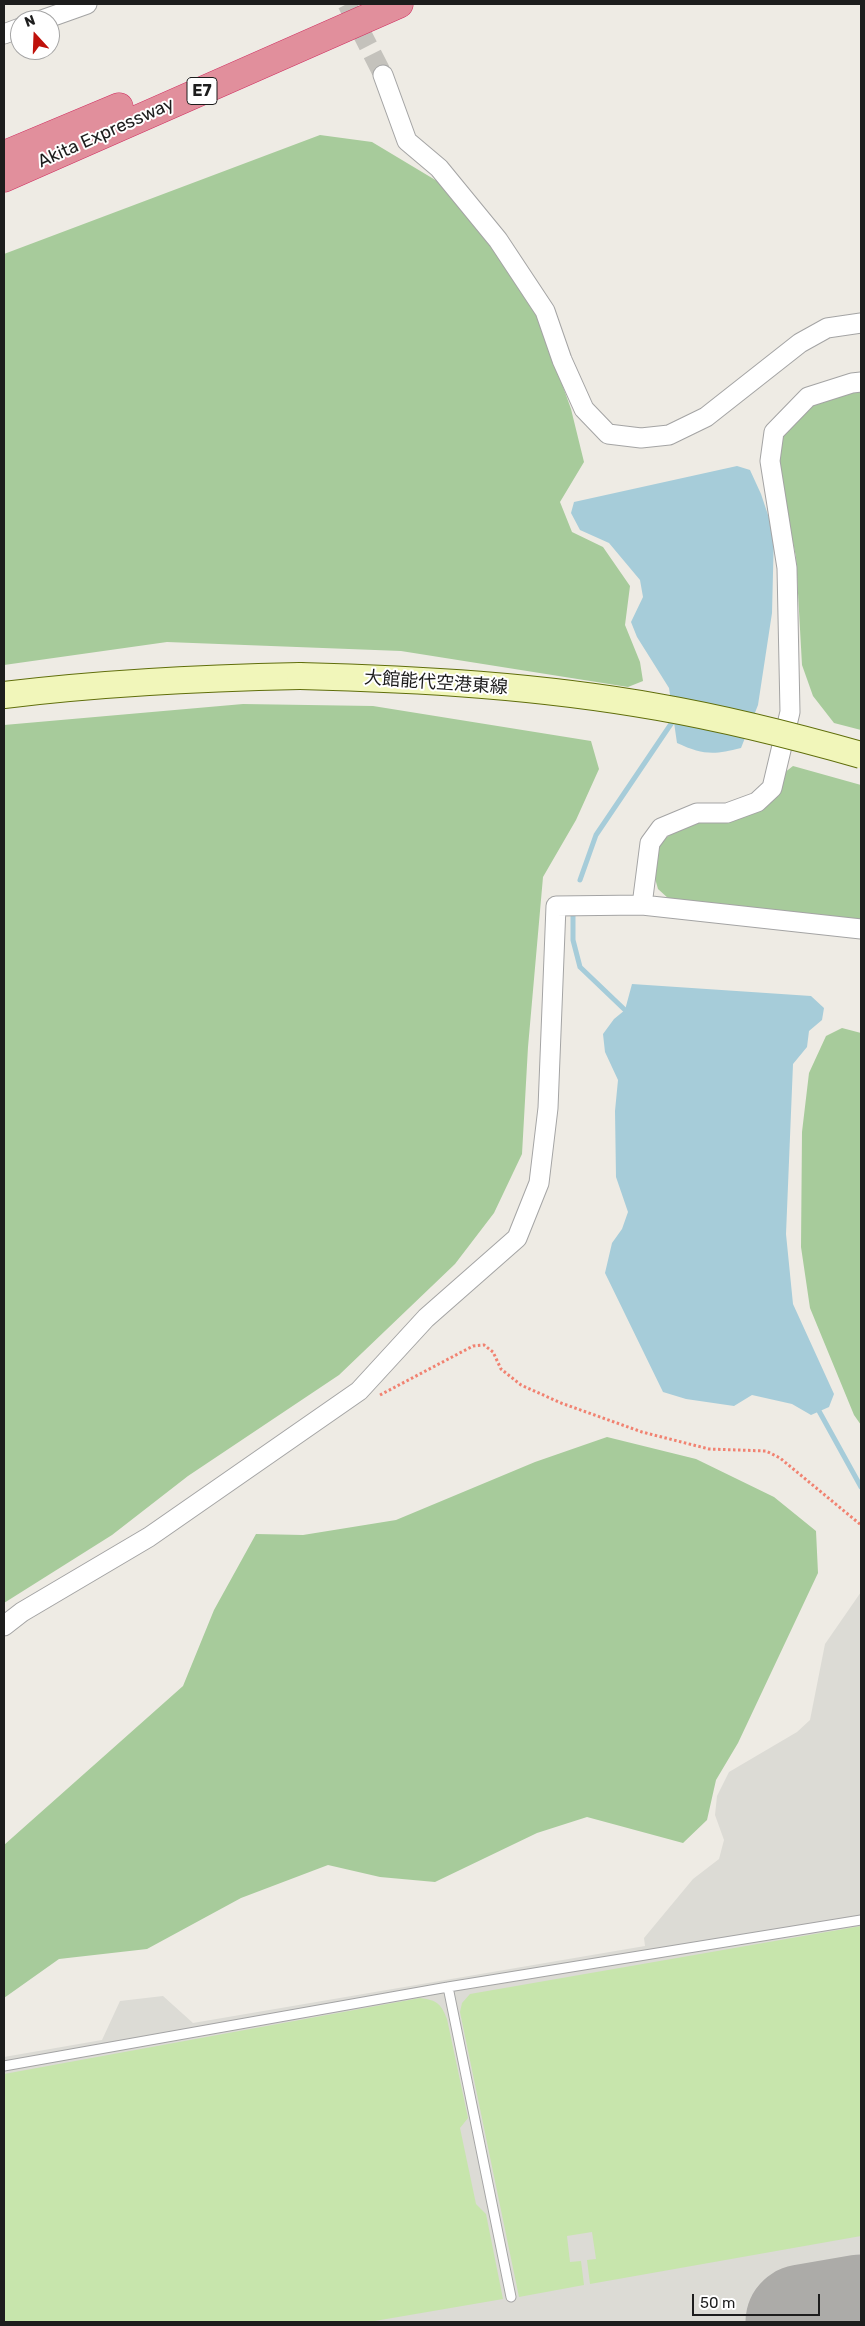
<!DOCTYPE html>
<meta charset="utf-8">
<style>
body{margin:0}
#map{position:relative;width:865px;height:2326px;overflow:hidden;background:#eeebe4;font-family:Rubik,sans-serif}
canvas{display:block}
.frame{position:absolute;inset:0;border:5px solid #1d1d1d;pointer-events:none}
.north{position:absolute;left:10px;top:10px;width:50px;height:50px;box-sizing:border-box;background:#fff;border:1px solid #a5a5a5;border-radius:50%;rotate:340deg;font-size:14px;font-weight:700;line-height:20px;text-align:center;color:#1d1d1d}
.north::after{content:'';display:block;margin:auto;width:18px;height:22px;background:#bf110b;clip-path:polygon(50% 0,100% 100%,50% 72%,0 100%)}
.scale{position:absolute;left:692px;top:2294px;width:128px;height:22px;box-sizing:border-box;border:2px solid #1d1d1d;border-top:0;padding-left:6px;font-size:15px;line-height:18px;white-space:nowrap;color:#1d1d1d;-webkit-text-stroke:4px #fff;paint-order:stroke}
</style>
<div id="map">
<canvas width="865" height="2326"></canvas>
<div class="frame"></div>
<div class="north">N</div>
<div class="scale">50 m</div>
</div>
<script>
const g = document.querySelector('canvas').getContext('2d');
g.lineJoin = 'round';
function fillPath(path, color) { g.fillStyle = color; g.fill(path, 'evenodd'); }
function trace(path, color, width, dash) { g.strokeStyle = color; g.lineWidth = width; g.lineCap = dash ? 'butt' : 'round'; g.setLineDash(dash || []); g.stroke(path); }
function drawText(font, color, halo, rows, align = 'center') {
  g.font = font + ' Rubik,"Noto Sans JP",sans-serif'; g.lineWidth = 4; g.setLineDash([]); g.textBaseline = 'middle'; g.strokeStyle = halo; g.fillStyle = color; for (const [text, x, y, turn = 0] of rows) {
    g.save(); g.translate(x, y); g.rotate((+turn || 0) * Math.PI / 180); g.textAlign = isNaN(turn) ? turn : align; if (halo) g.strokeText(text, 0, 0); g.fillText(text, 0, 0); g.restore();
  }
}
fillPath(new Path2D(`
 M861 1592V2322H4V2057L102 2040 120 2001 163 1996 193 2023 645 1946 644 1938 693 1879 719 1859 724 1840 715 1815 717 1796 729 1772 797 1732 810 1720 825 1644Z`), '#dcdbd5');
fillPath(new Path2D(`
 M861 1926V2236L590 2284 587 2260 596 2259 592 2232 567 2236 570 2262 581 2261 584 2285 519 2297 460 2012 462 2003 470 1994Z
 M420 1998C436 2000 441 2003 447 2019L468 2118 460 2128 476 2204 486 2214 503 2299 369 2322H4V2074Z`), '#c7e5ac');
fillPath(new Path2D(`
 M320 135 372 142 437 181 500 253 537 314 571 409 584 462 560 502 572 532 603 547 630 586 625 625 640 662 643 681 628 687 401 651 167 642 4 665V254Z
 M861 388V730L834 723 813 696 802 665 796 557 777 464 783 433 810 404Z
 M243 704 373 706 591 741 599 769 576 820 543 877 528 1047 522 1154 494 1213 455 1264 339 1375 188 1476 112 1535 4 1603V725Z
 M793 766 861 785V924L669 899 658 889 652 868 657 845 675 831 703 820 725 819Z
 M842 1028 861 1033V1425L854 1415 810 1308 801 1247 802 1132 809 1073 826 1036Z
 M607 1437 696 1459 774 1497 816 1531 818 1573 738 1743 716 1780 707 1820 683 1843 587 1817 537 1833 435 1882 380 1877 328 1865 241 1898 147 1949 59 1959 4 1998V1845L183 1686 214 1610 256 1534 303 1535 396 1520 535 1462Z`), '#a7cb9b');
fillPath(new Path2D(`
 M737 466 750 470 761 494 774 533 772 613 758 705 741 748C714 755 703 755 677 743L669 688 637 637 631 622 643 597 640 580 609 543 580 530 571 513 574 502Z
 M632 984 811 996 824 1008 822 1020 809 1031 807 1047 793 1064 786 1234 793 1304 834 1394 829 1407 811 1415 792 1404 752 1395 734 1406 686 1399 663 1392 605 1273 612 1243 622 1229 628 1212 616 1177 615 1111 618 1080 605 1052 603 1034 614 1019 625 1010Z`), '#a6ccd9');
trace(new Path2D(`
 M580 880 596 835 675 718
 M573 913V940L580 967 625 1010
 M819 1411 861 1487`), '#a6ccd9', 5);
trace(new Path2D(`
 M803 2322 861 2312`), '#acaba8', 115);
trace(new Path2D(`
 M347 4 383 75`), '#c4c2bc', 19, [19, 9]);
const lane = new Path2D(`
 M448 1987 511 2297
 M4 2066 448 1987 861 1920`);
const street = new Path2D(`
 M42 20 87 4
 M4 34 20 28
 M383 75 407 141 439 168 498 240 545 311 562 360 584 409 608 434 641 438 669 435 706 417 800 343 827 328 861 323
 M642 905 650 843 661 828 697 813H727L757 802 772 788 790 712 787 568 770 461 774 432 808 397 852 383 861 382
 M4 1626 22 1612 149 1537 359 1391 426 1318 517 1238 539 1183 548 1108 556 906 642 905 861 929`);
const secondary = new Path2D(`
 M4 695C102 683 200 678 300 676`);
const highway = new Path2D(`
 M4 155 119 107
 M4 178 399 4`);
trace(lane, '#a4a4a4', 11);
trace(street, '#a4a4a4', 21);
trace(secondary, '#606e0b', 28);
trace(highway, '#cf2e60', 29);
trace(new Path2D(`
 M380 1395 473 1346 484 1345 493 1352 501 1369 521 1385 561 1403 642 1432 709 1449 766 1451 780 1458 861 1525`), '#f18271', 3, [2.5, 2.5]);
trace(lane, '#fff', 9);
trace(street, '#fff', 19);
trace(secondary, '#f1f6ba', 26);
trace(highway, '#e18f9c', 28);
const secondaryBridge = new Path2D(`
 M300 676C420 679 540 686 658 707 727 719 794 736 861 755`);
trace(secondaryBridge, '#606e0b', 28, []);
trace(secondaryBridge, '#f1f6ba', 26);
for (const [x, y, w] of [
 [202,91,30]
]) { const box = new Path2D(); box.roundRect(x - w / 2, y - 13.5, w, 27, 4); g.fillStyle = '#fff'; g.fill(box); trace(box, '#1d1d1d', 1); }
drawText('bold 16px', '#1d1d1d', null, [
 ["E7",202,91]
]);
drawText('18px', '#1d1d1d', '#fff', [
 ["Akita Expressway",106,133,-24],
 ["大館能代空港東線",436,683,4]
]);
</script>
